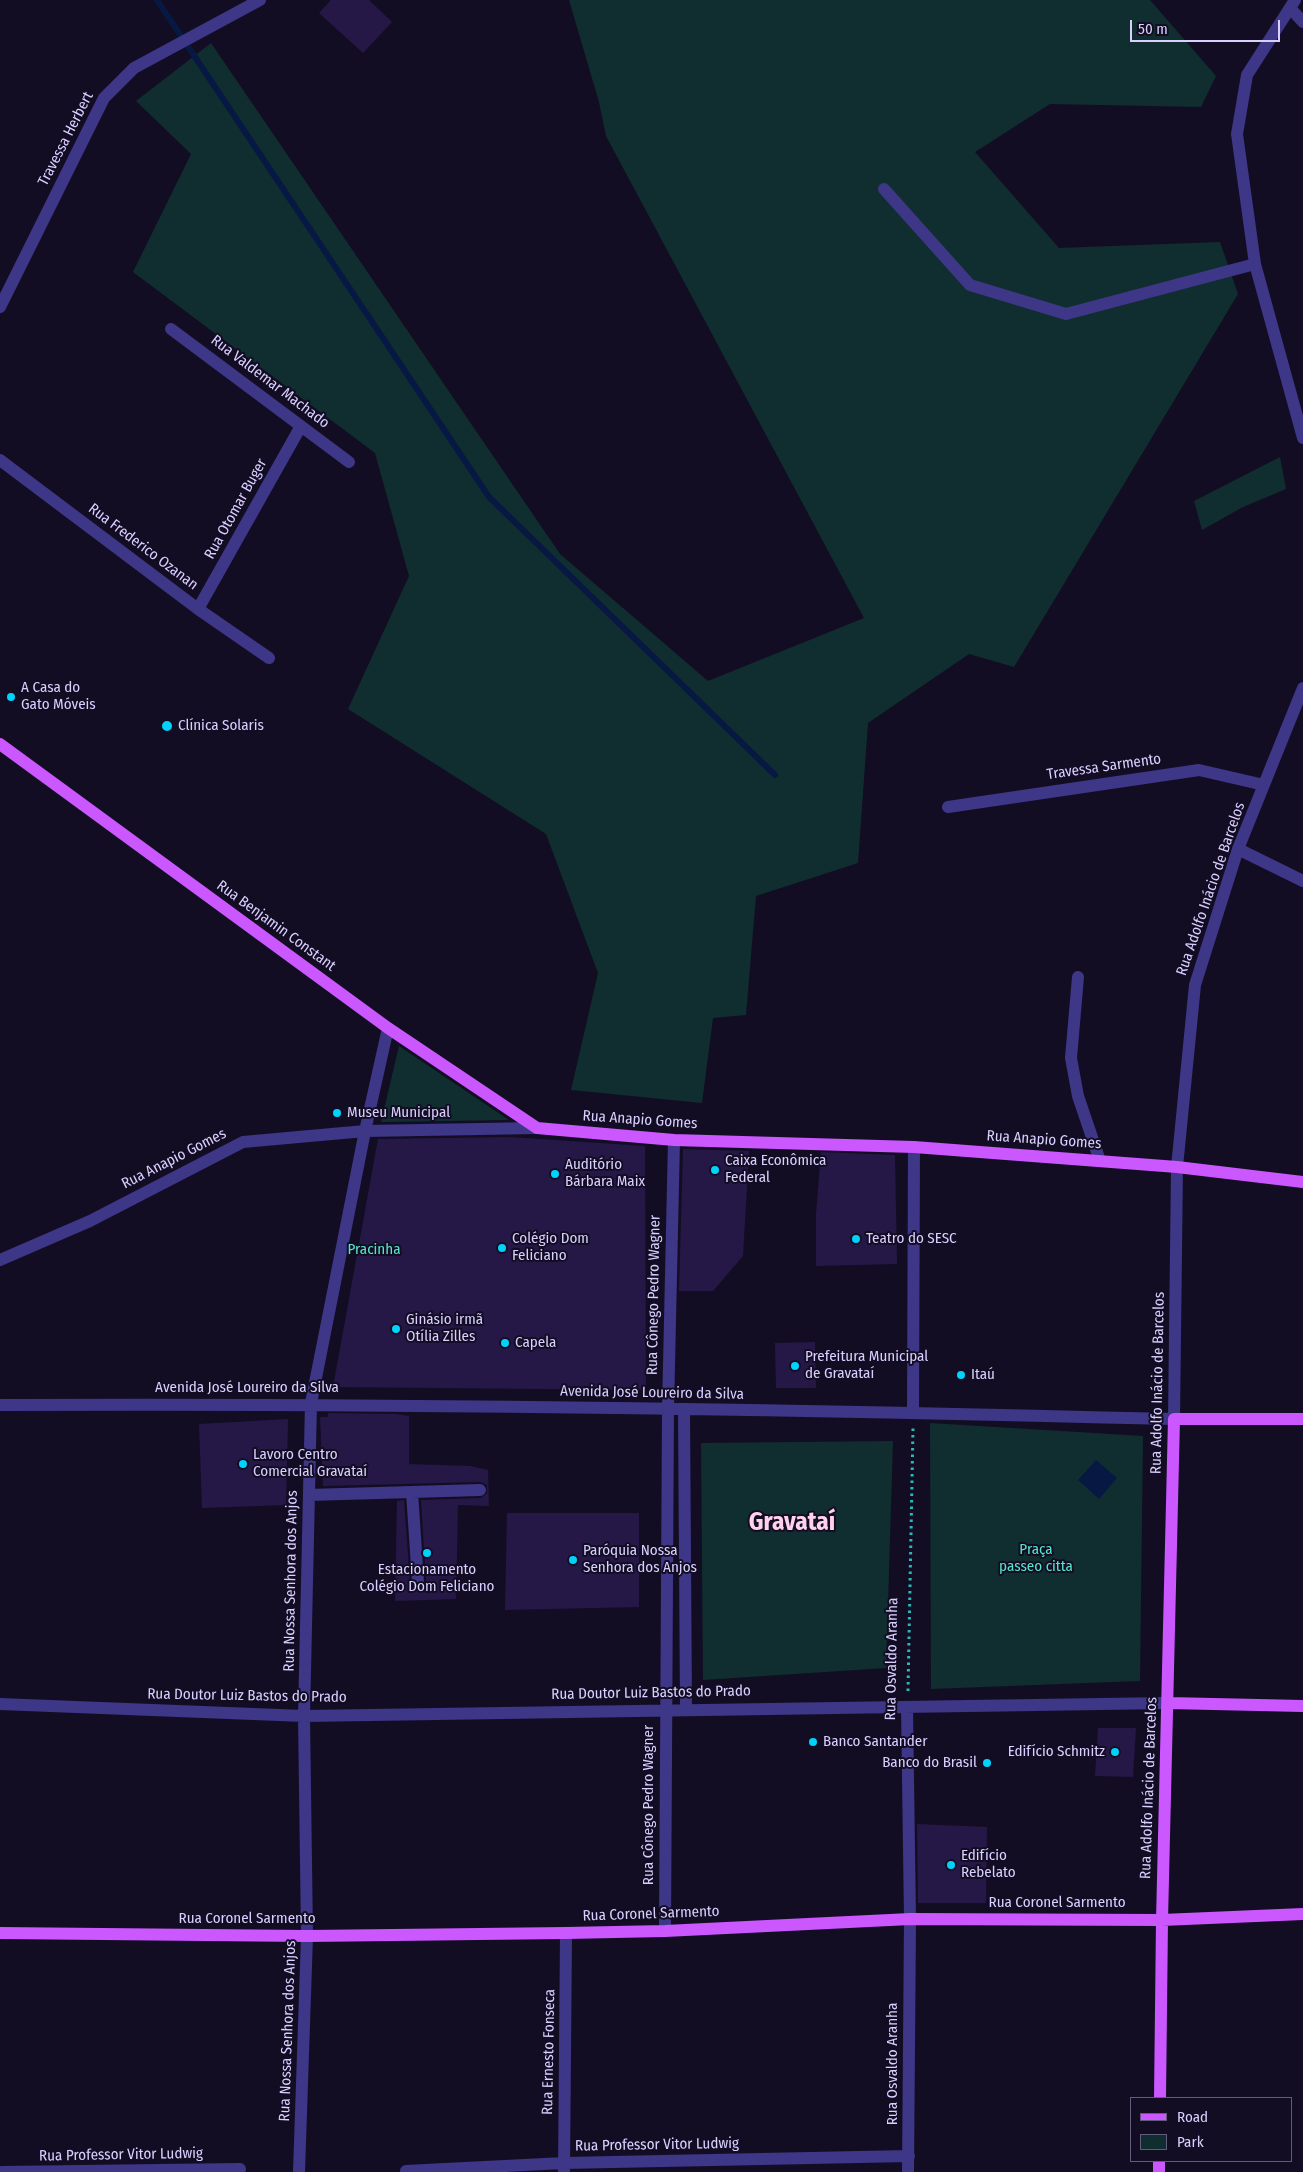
<!DOCTYPE html>
<meta charset="utf-8">
<style>
body{margin:0}
#map{position:relative;width:1303px;height:2172px;overflow:hidden;background:#130d24;font-family:"Fira Sans Condensed",sans-serif}
canvas{display:block}
.legend{position:absolute;left:1130px;top:2097px;width:162px;height:65px;box-sizing:border-box;background:#130d24;border:1px solid #625b7c;margin:0;padding:6px 9px;list-style:none;font-size:15px;color:#d9d0ff}
.legend li{display:flex;align-items:center;gap:10px;height:25px}
.legend b{width:25px;border:1px solid #625b7c}
.scale{position:absolute;left:1130px;top:20px;width:150px;height:22px;box-sizing:border-box;border:2px solid #d9d0ff;border-top:0;padding-left:6px;font-size:15px;line-height:18px;white-space:nowrap;color:#d9d0ff;-webkit-text-stroke:4px #130d24;paint-order:stroke}
</style>
<div id="map">
<canvas width="1303" height="2172"></canvas>
<ul class="legend">
<li><b style="height:6px;background:#cb57ff"></b>Road</li>
<li><b style="height:14px;background:#102e2f"></b>Park</li>
</ul>
<div class="scale">50 m</div>
</div>
<script>
const g = document.querySelector('canvas').getContext('2d');
g.lineJoin = 'round';
function fillPath(path, color) { g.fillStyle = color; g.fill(path, 'evenodd'); }
function trace(path, color, width, dash) { g.strokeStyle = color; g.lineWidth = width; g.lineCap = dash ? 'butt' : 'round'; g.setLineDash(dash || []); g.stroke(path); }
function drawText(font, color, halo, rows, align = 'center') {
  g.font = font + ' "Fira Sans Condensed",sans-serif'; g.lineWidth = 4; g.setLineDash([]); g.textBaseline = 'middle'; g.strokeStyle = halo; g.fillStyle = color; for (const [text, x, y, turn = 0] of rows) {
    g.save(); g.translate(x, y); g.rotate((+turn || 0) * Math.PI / 180); g.textAlign = isNaN(turn) ? turn : align; if (halo) g.strokeText(text, 0, 0); g.fillText(text, 0, 0); g.restore();
  }
}
fillPath(new Path2D(`
 M569 0H1150L1216 76 1201 107 1050 104 975 152 1059 248 1220 242 1238 294 1014 667 969 654 868 723 858 863 756 896 746 1015 713 1018 702 1103 571 1090 598 973 546 834 348 709 409 576 375 453 133 272 191 154 136 101 211 43 560 554 708 681 864 618 606 136 599 102Z
 M1280 457 1286 489 1243 507 1202 530 1194 501Z
 M399 1046 509 1120 381 1122Z
 M930 1423 1143 1436 1140 1681 931 1689Z
 M893 1441 886 1668 703 1680 701 1443Z`), '#102e2f');
fillPath(new Path2D(`
 M1096 1460 1117 1478 1099 1499 1078 1480Z`), '#071943');
trace(new Path2D(`
 M157 0 489 497 775 775`), '#071943', 6);
fillPath(new Path2D(`
 M331 0H369L392 22 363 53 319 13Z
 M510 1137 645 1146 646 1390 333 1387 378 1139Z
 M683 1149 749 1151 743 1256 713 1291H679Z
 M821 1152 895 1155 897 1264 816 1266V1214Z
 M815 1342 816 1388H776L775 1343Z
 M328 1413 396 1414 409 1416V1464L470 1466 488 1470 489 1506 458 1505 456 1599 395 1601 397 1501 404 1500 410 1583 414 1589 419 1590 425 1586 426 1581 421 1500 481 1498 487 1493V1485L480 1482 323 1486 320 1417H328Z
 M288 1419 286 1505 202 1508 199 1424Z
 M507 1513H639V1607L505 1610Z
 M1098 1728H1136L1133 1777 1095 1776Z
 M917 1824 987 1827 986 1903H918Z`), '#251846');
trace(new Path2D(`
 M908 1691 913 1428`), '#28babb', 3, [2.5, 4]);
trace(new Path2D(`
 M1295 0 1247 75 1237 134 1255 264 1303 438
 M1290 8 1303 22
 M884 189 970 285 1066 314 1255 264
 M0 307 104 98 134 68 260 0
 M171 329 349 462
 M0 460 198 609 269 658
 M198 609 301 426
 M948 807 1199 770 1264 785
 M1238 849 1303 881
 M1078 977 1071 1058 1078 1096 1100 1161
 M0 1260 90 1221 243 1142 365 1131 537 1128
 M0 1405C391 1403 783 1409 1174 1419L1177 1167 1195 985 1238 849 1303 688
 M684 1410 686 1708
 M913 1412 914 1147
 M412 1492 418 1582
 M309 1495 480 1490
 M0 1704 304 1716 1168 1703
 M907 1708 910 1919 908 2172
 M665 1931 668 1410 674 1140
 M406 2171 564 2163 909 2156
 M2 2172 240 2169
 M299 2172 307 1936 304 1716 311 1403 365 1131 388 1028
 M564 2172 566 1933`), '#3e3686', 12);
trace(new Path2D(`
 M0 744 388 1028 537 1128 674 1140 914 1147 1177 1167 1303 1182
 M1168 1703 1303 1706
 M0 1933 307 1936 566 1933 665 1931 910 1919 1162 1920 1303 1914
 M1160 2098 1162 1920 1174 1419H1303
 M1159 2172V2161`), '#cb57ff', 12);
for (const [x, y, r, color] of [
 [11,697,5,"#00d2fb"],
 [167,726,6,"#00d2fb"],
 [337,1113,5,"#00d2fb"],
 [715,1170,5,"#00d2fb"],
 [555,1174,5,"#00d2fb"],
 [856,1239,5,"#00d2fb"],
 [502,1248,5,"#00d2fb"],
 [396,1329,5,"#00d2fb"],
 [505,1343,5,"#00d2fb"],
 [795,1366,5,"#00d2fb"],
 [961,1375,5,"#00d2fb"],
 [243,1464,5,"#00d2fb"],
 [427,1553,5,"#00d2fb"],
 [573,1560,5,"#00d2fb"],
 [813,1742,5,"#00d2fb"],
 [1115,1752,5,"#00d2fb"],
 [987,1763,5,"#00d2fb"],
 [951,1865,5,"#00d2fb"]
]) { const dot = new Path2D(); dot.arc(x, y, r, 0, 2 * Math.PI); g.fillStyle = color; g.fill(dot); trace(dot, '#130d24', 2); }
drawText('15px', '#d9d0ff', '#130d24', [
 ["Travessa Herbert",66,139,-63],
 ["Rua Valdemar Machado",270,382,37],
 ["Rua Otomar Buger",236,509,-61],
 ["Rua Frederico Ozanan",143,547,37],
 ["Travessa Sarmento",1104,767,-8],
 ["Rua Adolfo Inácio de Barcelos",1211,889,-71],
 ["Rua Benjamin Constant",276,926,36],
 ["Rua Anapio Gomes",640,1120,4],
 ["Rua Anapio Gomes",1044,1140,4],
 ["Rua Anapio Gomes",174,1159,-27],
 ["Rua Cônego Pedro Wagner",654,1295,-89],
 ["Rua Adolfo Inácio de Barcelos",1158,1383,-89],
 ["Avenida José Loureiro da Silva",247,1388],
 ["Avenida José Loureiro da Silva",652,1393,1],
 ["Rua Nossa Senhora dos Anjos",291,1581,-89],
 ["Rua Osvaldo Aranha",892,1659,-89],
 ["Rua Doutor Luiz Bastos do Prado",651,1693,-1],
 ["Rua Doutor Luiz Bastos do Prado",247,1696,1],
 ["Rua Adolfo Inácio de Barcelos",1149,1788,-88],
 ["Rua Cônego Pedro Wagner",649,1805,-90],
 ["Rua Coronel Sarmento",1057,1903],
 ["Rua Coronel Sarmento",651,1914,-2],
 ["Rua Coronel Sarmento",247,1919],
 ["Rua Nossa Senhora dos Anjos",288,2031,-88],
 ["Rua Ernesto Fonseca",549,2052,-89],
 ["Rua Osvaldo Aranha",893,2064,-90],
 ["Rua Professor Vitor Ludwig",657,2145,-1],
 ["Rua Professor Vitor Ludwig",121,2155,-1]
]);
drawText('15px', '#d9d0ff', '#130d24', [
 ["A Casa do",21,688],
 ["Gato Móveis",21,705],
 ["Clínica Solaris",178,726],
 ["Museu Municipal",347,1113],
 ["Caixa Econômica",725,1161],
 ["Federal",725,1178],
 ["Auditório",565,1165],
 ["Bárbara Maix",565,1182],
 ["Colégio Dom",512,1239],
 ["Feliciano",512,1256],
 ["Teatro do SESC",866,1239],
 ["Ginásio irmã",406,1320],
 ["Otília Zilles",406,1337],
 ["Capela",515,1343],
 ["Prefeitura Municipal",805,1357],
 ["de Gravataí",805,1374],
 ["Itaú",971,1375],
 ["Lavoro Centro",253,1455],
 ["Comercial Gravataí",253,1472],
 ["Paróquia Nossa",583,1551],
 ["Senhora dos Anjos",583,1568],
 ["Estacionamento",427,1570,"center"],
 ["Colégio Dom Feliciano",427,1587,"center"],
 ["Banco Santander",823,1742],
 ["Edifício Schmitz",1105,1752,"right"],
 ["Banco do Brasil",977,1763,"right"],
 ["Edifício",961,1856],
 ["Rebelato",961,1873]
], 'left');
drawText('15px', '#56e5cb', '#130d24', [
 ["Pracinha",374,1250],
 ["Praça",1036,1550],
 ["passeo citta",1036,1567]
]);
drawText('bold 25px', '#ffd2ec', '#130d24', [
 ["Gravataí",792,1523]
]);
</script>
